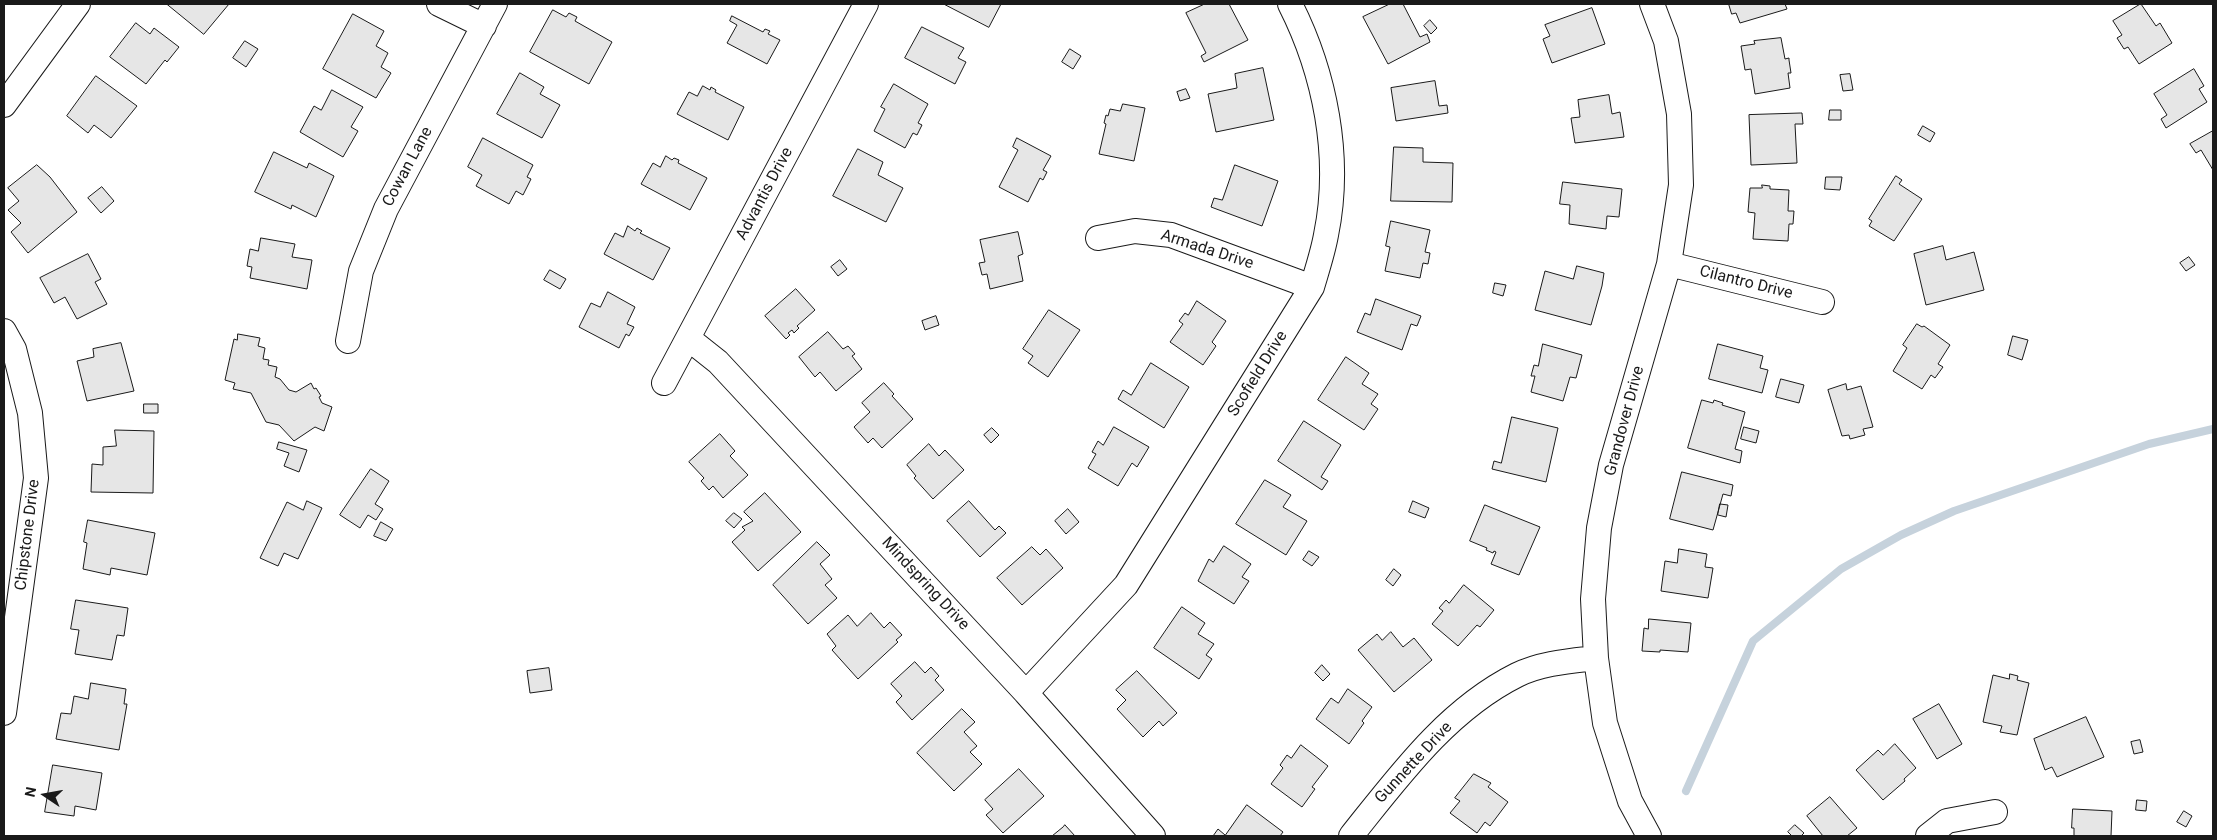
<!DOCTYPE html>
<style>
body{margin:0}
#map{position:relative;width:2217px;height:840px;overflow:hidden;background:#fff;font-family:Roboto,sans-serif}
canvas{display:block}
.frame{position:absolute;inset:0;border:5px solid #1a1a1a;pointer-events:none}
.north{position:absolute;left:20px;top:770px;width:50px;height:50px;-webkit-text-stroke:4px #fff;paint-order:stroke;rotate:282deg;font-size:14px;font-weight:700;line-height:20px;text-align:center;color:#1a1a1a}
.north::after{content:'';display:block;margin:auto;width:18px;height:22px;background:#1a1a1a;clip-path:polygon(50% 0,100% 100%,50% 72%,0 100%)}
</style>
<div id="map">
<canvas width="2217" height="840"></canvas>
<div class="frame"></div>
<div class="north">N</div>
</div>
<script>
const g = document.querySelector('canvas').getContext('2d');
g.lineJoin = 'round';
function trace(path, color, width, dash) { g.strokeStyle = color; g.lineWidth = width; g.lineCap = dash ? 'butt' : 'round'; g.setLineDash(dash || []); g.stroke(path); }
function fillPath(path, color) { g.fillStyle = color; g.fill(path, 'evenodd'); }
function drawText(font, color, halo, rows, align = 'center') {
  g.font = font + ' Roboto,sans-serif'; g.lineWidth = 4; g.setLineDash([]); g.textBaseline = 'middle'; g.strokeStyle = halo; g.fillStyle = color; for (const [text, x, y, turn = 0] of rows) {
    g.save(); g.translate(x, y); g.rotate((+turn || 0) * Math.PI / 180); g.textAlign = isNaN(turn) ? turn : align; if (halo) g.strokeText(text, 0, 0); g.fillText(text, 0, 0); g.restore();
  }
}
trace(new Path2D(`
 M1686 791 1753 641 1841 569 1901 535 1954 511 2149 444 2213 429`), '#c6d2dc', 8);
const building = new Path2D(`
 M167 4H229L204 34Z
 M944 4H1001L989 27Z
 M1205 4H1229L1248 40 1204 62 1201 56 1206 53 1186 13Z
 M1390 4H1403L1420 37 1427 34 1430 42 1388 64 1363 17Z
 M1729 4H1785L1787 9 1740 23 1736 13 1732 14Z
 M2141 4 2156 26 2160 23 2172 43 2139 64 2128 47 2124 49 2117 38 2122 35 2113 21Z
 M1592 8 1605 44 1552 63 1543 39 1550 36 1545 25Z
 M553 10 566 17 569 13 577 17 575 21 612 42 589 84 530 52Z
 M353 14 384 31 376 46 388 53 381 67 391 73 376 98 323 69Z
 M732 16 763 32 765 29 770 31 768 34 780 40 767 64 727 43 737 25 730 21Z
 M1430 20 1437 28 1431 34 1424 26Z
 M136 23 150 34 154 28 179 47 167 62 165 60 146 84 110 57Z
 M922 27 964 48 958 58 966 62 955 84 905 58Z
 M1781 38 1785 59 1789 58V60L1791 73H1788L1790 88 1755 94 1751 69 1745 70 1741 46 1755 44 1754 41Z
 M245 41 258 49 246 67 233 58Z
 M1070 49 1081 56 1073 69 1062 62Z
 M1263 68 1274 120 1216 132 1208 94 1237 88 1235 74Z
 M2194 69 2204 86 2199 89 2207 102 2166 128 2161 119 2167 115 2154 94Z
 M520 73 544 87 540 94 560 105 542 138 497 114Z
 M1850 74 1853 90 1843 91 1840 75Z
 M96 76 137 106 111 138 94 125 88 133 67 116Z
 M1435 81 1439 106 1447 105 1448 113 1396 121 1391 88Z
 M894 84 928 104 918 123 922 125 917 135 913 133 905 148 874 131 885 109 881 107Z
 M703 86 710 90 711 87 716 90 715 92 744 107 728 140 677 114 689 92 697 96Z
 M1186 89 1190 98 1180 101 1177 92Z
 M332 90 363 107 351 127 358 131 343 157 300 132 314 106 321 110Z
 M1609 95 1612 114 1620 112 1624 137 1575 143 1571 118 1580 117 1578 100Z
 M1123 104 1145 108 1134 161 1099 154 1106 124 1104 123 1106 115 1108 116 1110 109 1120 111Z
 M1830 110H1841V120H1829Z
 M1801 113H1802L1803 124H1795L1797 163 1751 165 1749 115Z
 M1923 126 1935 133 1930 142 1918 135Z
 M2213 131V170L2201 150 2196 153 2190 144Z
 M483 138 533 165 527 177 531 179 523 195 516 191 509 204 476 186 482 175 468 167Z
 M1017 138 1051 156 1043 170 1047 172 1043 180 1040 178 1028 202 999 187 1018 150 1013 147Z
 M1394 147 1423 148V162L1453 163 1452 202 1391 201Z
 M858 149 883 162 878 175 903 188 886 222 833 196Z
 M274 152 307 168 309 163 334 176 316 217 292 205 291 209 255 192Z
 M666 156 672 160 674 158 679 160 678 163 707 178 690 210 641 184 653 163 660 167Z
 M37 165 50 177 77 212 28 253 11 232 21 223 8 210 19 201 8 188Z
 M1235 165 1278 181 1262 226 1211 207 1214 198 1222 200Z
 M1896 176 1902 180 1899 184 1922 199 1894 241 1869 226 1872 221 1869 219Z
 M1826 177H1842L1840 190 1825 189Z
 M1563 182 1622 189 1619 217 1607 216 1606 229 1569 224 1570 205 1560 204Z
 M1762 185 1770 186V189L1789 190 1788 211H1794L1793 224H1789L1788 241 1753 239 1755 213 1748 212 1750 188H1762Z
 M102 187 114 201 101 213 88 198Z
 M1391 221 1430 230 1425 252 1430 253 1428 264 1423 263 1420 278 1385 271 1390 247 1386 246Z
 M628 226 635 231 637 228 642 231 640 233 670 248 653 280 604 254 615 233 623 237Z
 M1018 232 1023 254 1018 256 1023 281 990 289 987 274 982 275 979 263 985 262 980 240Z
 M261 238 295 244 292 257 312 260 307 289 250 278 252 267 247 266 250 249 258 251Z
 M1943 246 1946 260 1974 252 1984 290 1926 305 1914 254Z
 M88 254 101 279 95 282 107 304 77 319 65 297 54 303 40 278Z
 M2189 257 2195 265 2186 271 2180 263Z
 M840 260 847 269 838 276 831 267Z
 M1577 266 1604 273 1602 286 1591 325 1535 310 1545 271 1573 279Z
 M550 270 566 279 560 289 544 280Z
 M1495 283 1506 285 1503 296 1493 293Z
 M796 289 815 310 797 326 799 328 794 333 792 330 788 333 790 335 786 339 765 316Z
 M608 292 635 307 627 324 634 327 629 336 626 334 619 348 579 327 591 303 600 307Z
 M1376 299 1421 316 1417 326 1411 324 1402 350 1357 332 1365 313 1370 315Z
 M1197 301 1226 321 1212 342 1216 346 1203 365 1170 342 1183 324 1179 321 1185 313 1188 315Z
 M1049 310 1080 330 1048 377 1028 363 1033 356 1023 349Z
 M936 316 939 325 925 330 922 321Z
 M1917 324 1922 327 1924 326 1950 345 1938 364 1943 367 1935 378 1931 375 1922 389 1893 371 1907 348 1903 345Z
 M828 332 843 349 848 346 855 354 852 356 862 369 836 391 820 372 815 377 799 357Z
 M238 334 260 338 258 346 265 348 263 359 269 360 268 365 277 367 275 377 280 379 289 390 296 392 311 383 314 389 316 388 321 396 319 397 322 403 332 407 324 431 315 427 294 441 279 425 266 422 251 393 233 389 235 383 225 380 234 339 237 340Z
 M2013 336 2028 340 2022 360 2008 355Z
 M121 343 134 391 87 401 77 361 94 357 93 349Z
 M1543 344 1582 355 1576 378 1570 377 1563 401 1531 392 1535 376H1531L1534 365 1538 366Z
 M1718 344 1763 356 1760 368 1768 370 1762 393 1709 379Z
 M1346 357 1369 373 1362 384 1378 394 1371 404 1378 409 1364 430 1318 400Z
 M1151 363 1189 387 1164 428 1118 399 1123 390 1131 395Z
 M1781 379 1804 385 1799 403 1776 397Z
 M884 383 894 394 892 396 913 419 882 448 873 438 868 443 854 427 870 412 862 403Z
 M1846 384 1847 390 1861 386 1873 427 1863 429 1865 435 1850 439 1849 435 1842 436 1828 390Z
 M1702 400 1713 403 1714 400 1723 403 1722 405 1745 412 1735 449 1742 451 1740 463 1688 448Z
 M144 404H158V413H144Z
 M1512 417 1558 428 1546 482 1492 469 1494 461 1501 463Z
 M1304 421 1341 445 1321 477 1328 481 1322 490 1278 461Z
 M1114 427 1149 447 1137 467 1132 463 1118 486 1088 468 1096 454 1092 452 1098 441 1103 445Z
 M1744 427 1759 431 1756 443 1741 439Z
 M992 428 999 435 991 443 984 435Z
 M115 430 154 431 153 493 91 492 92 464 103 465V447L116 446Z
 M720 434 735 451 730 456 748 475 723 498 713 486 709 490 701 481 704 478 689 462Z
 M279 442 307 450 299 472 284 466 289 453 277 449Z
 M929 444 939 456 945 450 964 470 933 499 914 478 916 476 907 465Z
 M371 469 389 481 375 504 383 509 376 520 368 515 360 528 340 515Z
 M1682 472 1733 485 1731 496 1723 494 1713 530 1670 519Z
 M1265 480 1291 495 1283 507 1307 521 1286 555 1236 524Z
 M765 493 801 532 758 571 732 542 745 530 742 527 753 521 744 512Z
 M307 501 322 508 298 559 284 553 278 566 260 558 287 502 303 510Z
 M969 501 995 530 999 526 1006 533 980 557 947 521Z
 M1413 501 1429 508 1425 518 1409 512Z
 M1720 504 1728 505 1726 517 1718 515Z
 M1485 505 1540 527 1519 575 1491 564 1496 552 1494 551 1493 553 1486 550 1487 548 1470 541Z
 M1068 509 1079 522 1066 534 1055 521Z
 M734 513 742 519 734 528 726 521Z
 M88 520 155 533 147 575 111 568 110 575 83 569 87 543 84 542Z
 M381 522 393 529 386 541 374 536Z
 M817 542 830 555 820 564 832 579 825 585 837 598 808 624 773 585Z
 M1224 546 1251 564 1242 577 1249 581 1234 604 1198 581 1209 559 1213 562Z
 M1032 547 1040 555 1046 549 1063 568 1022 605 997 578Z
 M1679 549 1707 554 1705 567 1713 568 1708 598 1661 591 1665 561 1677 563Z
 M1309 551 1319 557 1312 566 1303 560Z
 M1394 569 1401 575 1393 586 1386 580Z
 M1464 585 1494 610 1480 627 1477 625 1458 646 1432 624 1443 611 1439 608 1446 600 1449 603Z
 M76 600 128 608 124 636 117 635 112 660 75 654 79 630 71 629Z
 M1182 607 1205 623 1198 634 1214 644 1206 655 1212 659 1199 679 1154 648Z
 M871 613 884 628 890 622 902 635 896 640 898 642 858 679 832 650 836 646 827 634 848 615 857 626Z
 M1649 619 1691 623 1688 652 1660 650V652L1642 651 1644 628 1648 629Z
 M1391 632 1403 647 1414 638 1432 660 1394 692 1358 650 1377 634 1382 640Z
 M915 662 925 673 931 667 939 676 935 680 944 690 912 720 896 702 902 696 891 684Z
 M1322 665 1330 674 1323 681 1315 673Z
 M549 668 552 690 530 693 527 671Z
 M1137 671 1177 713 1163 726 1159 721 1143 737 1117 709 1126 700 1116 690Z
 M2010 674 2018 676 2017 680 2029 683 2017 735 2000 732 2002 726 1983 722 1993 675 2009 679Z
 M91 683 126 689 124 704H127L119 750 56 739 61 713 71 714 74 696 88 699Z
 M1348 689 1372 707 1362 721 1364 723 1349 744 1316 719 1331 698 1338 703Z
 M1939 704 1962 744 1937 759 1913 719Z
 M962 709 975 722 964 732 977 746 970 752 982 764 954 791 917 753Z
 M2086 717 2104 757 2057 777 2052 767 2045 770 2034 739Z
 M2140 740 2143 752 2134 754 2131 742Z
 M1895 744 1916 768 1904 779 1905 781 1883 800 1856 770 1878 750 1883 755Z
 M1301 745 1328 766 1312 787 1315 789 1302 807 1271 784 1283 768 1280 765 1287 755 1291 758Z
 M53 765 102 773 96 810 75 806 74 816 45 812Z
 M1019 769 1044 796 1003 833 986 815 993 809 985 800Z
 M1474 774 1491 783 1488 787 1508 802 1490 826 1485 822 1477 833 1450 813 1460 801 1455 798Z
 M1830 797 1857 828 1847 836H1823L1807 816Z
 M2137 800 2147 801 2146 811 2136 810Z
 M1247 805 1283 832 1280 836H1213L1218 829 1225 835Z
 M2073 809 2112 811 2111 836H2074V828H2072Z
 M2184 811 2192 816 2186 827 2177 822Z
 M1065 825 1075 836H1052L1063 827Z
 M1795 825 1804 833 1801 836H1792L1788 832Z`);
fillPath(building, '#e6e6e6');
trace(building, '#1a1a1a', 1);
const minor = new Path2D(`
 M439 4 484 26
 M4 105 78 4
 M1098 238 1135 231 1171 235 1312 287
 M1669 264 1822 302
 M4 331 14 349 30 413 36 478 4 713
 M689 339 718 362 1026 693 1153 836
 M348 341 361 271 386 209 495 4
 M664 383 866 4
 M1026 693 1126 585 1312 287C1317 270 1323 252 1326 235 1342 157 1325 73 1290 4
 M1351 836C1399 776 1447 710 1517 675 1541 663 1570 661 1596 658
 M1649 836 1630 801 1605 723 1596 658 1593 599 1599 528 1611 465 1669 264 1681 185 1679 114 1666 41 1652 4
 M1928 836 1947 821 1995 812`);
trace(minor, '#1a1a1a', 26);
trace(minor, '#fff', 24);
drawText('16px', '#1a1a1a', '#fff', [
 ["Cowan Lane",408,167,-62],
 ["Advantis Drive",765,194,-62],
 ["Armada Drive",1207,250,18],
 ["Cilantro Drive",1746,283,14],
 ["Scofield Drive",1258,374,-58],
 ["Grandover Drive",1625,421,-75],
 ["Chipstone Drive",28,535,-83],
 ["Mindspring Drive",925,584,47],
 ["Gunnette Drive",1414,763,-47]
]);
</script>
